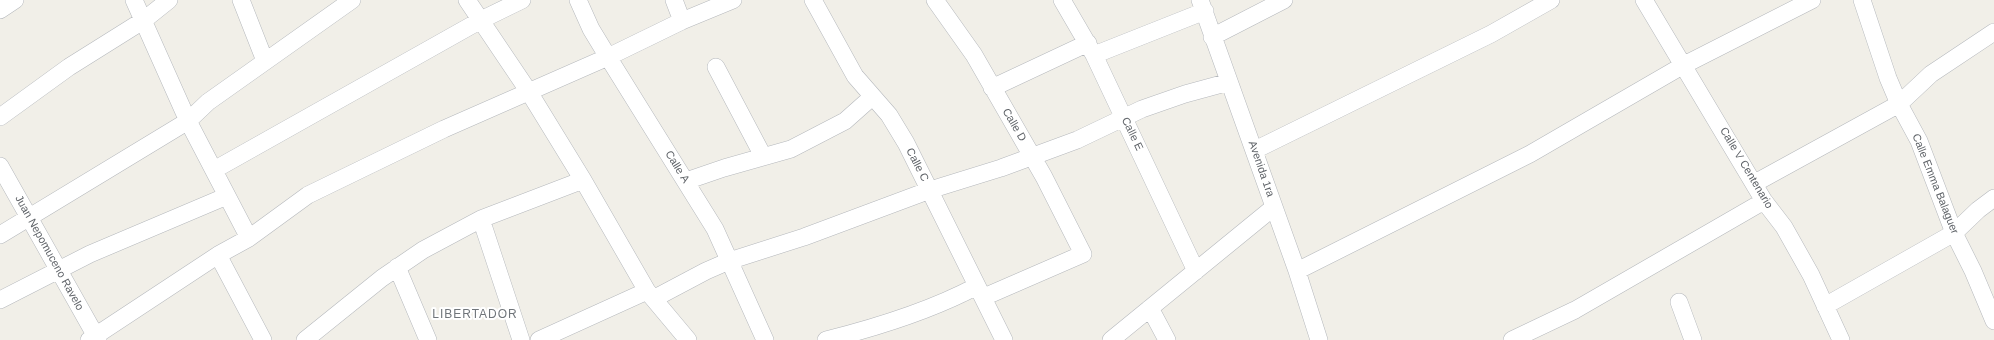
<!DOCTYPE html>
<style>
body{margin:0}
canvas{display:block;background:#f1efe8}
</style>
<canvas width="1994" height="340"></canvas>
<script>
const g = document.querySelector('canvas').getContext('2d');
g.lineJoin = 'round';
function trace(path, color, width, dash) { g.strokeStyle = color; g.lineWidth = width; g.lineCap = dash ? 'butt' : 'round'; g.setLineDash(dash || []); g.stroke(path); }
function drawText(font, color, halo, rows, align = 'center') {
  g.font = font + ' Helvetica,sans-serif'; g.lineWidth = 4; g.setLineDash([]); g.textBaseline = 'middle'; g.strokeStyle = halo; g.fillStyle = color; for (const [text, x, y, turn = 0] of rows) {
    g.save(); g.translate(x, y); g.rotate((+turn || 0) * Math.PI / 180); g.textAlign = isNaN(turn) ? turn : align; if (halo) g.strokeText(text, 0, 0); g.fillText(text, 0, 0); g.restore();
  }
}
const minor = new Path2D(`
 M134 0 188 121 249 238
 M241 0 265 61
 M467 0 529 92 583 180 647 291 688 340
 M578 0 591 29 608 57 715 229 765 340
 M674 0 682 21
 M813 0 855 76 889 115 906 143 1004 340
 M935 0 974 55 1044 177 1083 254 984 297
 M1062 0 1094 55 1196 271
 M1200 0 1297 271 1319 340
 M1644 0 1764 201 1784 227 1811 275 1841 340
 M1862 0 1888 78 1899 104 1919 141 1954 233 1973 271 1994 321
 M0 10 15 0
 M1212 37 1284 0
 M1094 55 1205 11
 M716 67 763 156
 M992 88 1088 43
 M0 117 69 67 144 20 169 0
 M1255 150 1491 34 1551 0
 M0 166 98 340
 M214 170 481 20 522 0
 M686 181 724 168 791 149 845 121 872 97
 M1755 183 1899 104 1931 74 1994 32
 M481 219 521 340
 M0 235 188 121 208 102 352 0
 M218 255 263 340
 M397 267 428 340
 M1297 271 1530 154 1682 66 1812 0
 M655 298 706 271 729 261 804 237 930 190 1001 168 1077 140 1142 109 1185 94 1229 82
 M0 300 90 254 227 196
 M1679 302 1693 340
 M1825 306 1954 233 1978 210 1994 198
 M1150 308 1167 340
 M89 340 218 255 249 238 308 195 444 129 608 57 682 21 733 0
 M305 340 382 278 423 250 481 219 583 180
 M539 340 647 291
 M826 340C878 327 930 311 977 286
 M1111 340 1274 207
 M1512 340 1575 310 1764 201`);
trace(minor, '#b5b8bc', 18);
trace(minor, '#fff', 17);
drawText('11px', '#5f6368', '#fff', [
 ["Calle D",1014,125,60],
 ["Calle E",1132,134,64],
 ["Calle C",917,165,63],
 ["Calle A",677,167,58],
 ["Calle V Centenario",1746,168,59],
 ["Avenida 1ra",1261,169,71],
 ["Calle Emma Balaguer",1935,184,68],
 ["Juan Nepomuceno Ravelo",49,253,61]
]);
g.letterSpacing = '1px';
drawText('12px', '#70757a', '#fff', [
 ["LIBERTADOR",475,315]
]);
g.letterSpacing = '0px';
</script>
